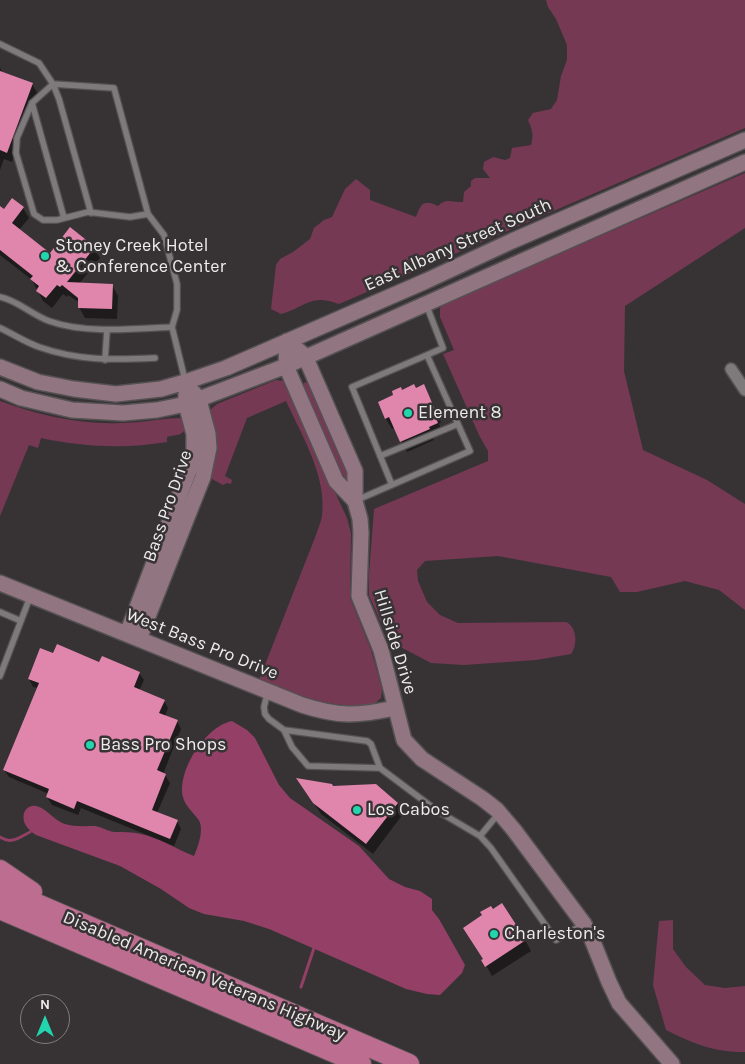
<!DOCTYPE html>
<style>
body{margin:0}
#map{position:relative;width:745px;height:1064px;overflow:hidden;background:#373335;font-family:Karla,sans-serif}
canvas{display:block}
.north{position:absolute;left:20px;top:994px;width:50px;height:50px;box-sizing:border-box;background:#373335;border:1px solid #807d7e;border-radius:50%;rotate:0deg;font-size:14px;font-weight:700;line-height:20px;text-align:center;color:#eeebec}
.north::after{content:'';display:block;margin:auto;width:18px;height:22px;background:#22d5af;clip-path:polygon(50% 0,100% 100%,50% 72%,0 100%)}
</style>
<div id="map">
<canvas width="745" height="1064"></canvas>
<div class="north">N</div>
</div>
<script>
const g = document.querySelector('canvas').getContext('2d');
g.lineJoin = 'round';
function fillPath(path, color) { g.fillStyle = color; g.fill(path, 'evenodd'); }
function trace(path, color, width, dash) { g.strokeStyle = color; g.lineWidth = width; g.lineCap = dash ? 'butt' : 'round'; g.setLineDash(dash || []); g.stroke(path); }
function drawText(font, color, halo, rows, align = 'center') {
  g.font = font + ' Karla,sans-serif'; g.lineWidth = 5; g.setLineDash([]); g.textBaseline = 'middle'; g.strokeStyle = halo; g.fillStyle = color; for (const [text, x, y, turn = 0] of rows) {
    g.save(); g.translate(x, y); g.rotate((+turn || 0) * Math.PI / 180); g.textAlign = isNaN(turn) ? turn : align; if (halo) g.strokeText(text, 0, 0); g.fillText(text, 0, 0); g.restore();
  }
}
fillPath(new Path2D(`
 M546 0H745V128L339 304C311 293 306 307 281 314L271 309 276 265 280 259 293 252 310 239 314 228 324 220 332 217 345 189 356 179 370 190V200L416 217C421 204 423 199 438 206 447 197 452 203 463 202L464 192 471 186V181L475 178H490L483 169 484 162 493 157 505 160 510 158 512 148 531 145C534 135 532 129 528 120L533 113 551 109 557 100 561 76 567 60V45L556 19 548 7Z
 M745 173V228L625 306 624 371 643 450 707 480 745 504V610L719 590 685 581 637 592H620L611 577 498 556 425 561 417 570 418 581 427 602 440 615 458 623 566 622C577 627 578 645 571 654L536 660 464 665 431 663 389 641 369 595V575L374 509 488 461V451L479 435 443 354 454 350 440 317V308L443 304Z
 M276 380 283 381 347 518 351 533 350 598 371 650 382 689 381 698 373 705C331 710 296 694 259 680L316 535C318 528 321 522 322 516 327 476 302 436 286 401L247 418 225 476 232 480 231 484 227 483 223 485 212 479 209 411 217 404Z
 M305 382 309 384 348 474V482L344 477 302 386Z
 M0 401C39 415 79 425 121 423 142 423 162 418 183 418L187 425C183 437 177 434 167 437V442C125 449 83 447 41 438L38 448 29 445 0 516Z
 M673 920V949L686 967 705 985 725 988 745 986V1052C713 1052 694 1044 666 1030L653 985 659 921Z`), '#763954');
fillPath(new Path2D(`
 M232 721 247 730 255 738 279 785 290 798 359 846 389 879 405 887 420 891 432 899V910L439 919 465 965 462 973 440 995 427 994 406 989 269 929 244 921 204 914 189 908 161 889 120 866 36 835C31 832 28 829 25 824 22 817 23 808 32 806 42 803 53 820 65 824 74 827 85 826 95 826 102 827 107 831 114 832 123 832 132 832 141 834 160 838 176 849 194 856 198 847 205 828 198 819 193 812 185 806 183 797 177 770 206 726 232 721Z`), '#933f66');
fillPath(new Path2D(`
 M0 67 2 73 32 84 38 94 12 162 4 159 0 170Z
 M0 208 4 211 23 208 29 218 19 230 51 255 94 248 100 258 79 284 112 285 118 296 117 319 85 318 79 307 80 303 68 295 67 297 63 294 52 308 43 301 32 280 0 255Z
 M424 386 441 422 439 424 443 434 433 438 434 440 407 452 395 428 392 429 386 419 379 403 402 391 416 390Z
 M54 655 139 673 144 680 139 691 164 701 168 708 165 716 177 721 181 729 163 774 165 775 170 783 157 813 177 821 181 829 174 846 81 808 78 815 52 805 47 797 49 794 9 777 4 770 38 688 33 687 29 679Z
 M304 788 397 803 403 814 373 854 321 814Z
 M525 940 531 951 492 976 483 960Z`), '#0007');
trace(new Path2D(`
 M0 837C11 845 20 837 30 832
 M301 987 314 948`), '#933f66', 3);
fillPath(new Path2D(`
 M0 71 33 83 7 153 0 150Z
 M12 198 24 207 12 223 50 253 70 227 95 247 67 282 113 284 112 309 78 308V298L62 285 60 287 57 285 46 298 36 291 39 286 30 279 33 276 0 250V206L4 209Z
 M414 384 416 388 424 384 436 412 434 413 438 423 429 427 430 429 400 442 389 417 385 419 378 402 393 395 392 391 401 387 402 390Z
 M57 644 99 662 102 656 140 672 134 687 165 700 159 713 178 720 157 770 166 774 152 810 178 820 170 839 77 801 74 809 46 797 49 789 3 770 39 683 28 679 40 648 53 653Z
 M296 778 332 784 333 786 376 784 398 803 366 844 313 803Z
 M502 903 526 940 485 967 481 960 483 959 463 928 482 915 480 912 491 906 493 909Z`), '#e085ac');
const lane = new Path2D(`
 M0 44 39 63 53 84 114 88 148 214 164 235 177 284V310L172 327 185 380
 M32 103 64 218
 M91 213 59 99 53 84 32 103 17 138 16 153 34 214 43 220H57L88 212 130 217 148 214
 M0 297C17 300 32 315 49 321 85 334 134 329 172 327
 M426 304 443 348 427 355
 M0 328C13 334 25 342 39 347 79 361 113 360 155 358
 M105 360 107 330
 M380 456 458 424
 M357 500 470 451 427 355 352 387 392 485
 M0 612 21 621
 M0 676 30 597
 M268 691 264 707 265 714 269 719 284 730 292 747 308 766 380 768 436 810 480 836 499 813
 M284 730 367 741 371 744 380 768
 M480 836 491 848 556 940 584 924`);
const street = new Path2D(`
 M731 369 745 390`);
const secondary = new Path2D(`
 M287 341 286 366 336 481 355 501 360 519 361 533 359 596 381 650 404 740 422 759 483 799 497 810 514 830 584 924 591 937 609 982 619 1003 672 1064
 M298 350 305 356 355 471V501
 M0 367 38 382 74 389 116 394 161 389 185 382 226 368 426 281 512 241 745 140
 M0 389 21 398 72 410 123 413 157 410 186 404 286 366 745 162
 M0 583 302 705C339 717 357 716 395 708
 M127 634 194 457V434L186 404V394
 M139 639 203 477 209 448 208 434 199 400 194 393`);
const highway = new Path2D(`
 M0 870 32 892
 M0 888 409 1064
 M0 909 361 1064`);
trace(lane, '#555152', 8);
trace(street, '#555152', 14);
trace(secondary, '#555152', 18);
trace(highway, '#555152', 22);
trace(lane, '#7e797b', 5.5);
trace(street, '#7e797b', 11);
trace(secondary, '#917681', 15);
trace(highway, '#bd6e90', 20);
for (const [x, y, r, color] of [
 [45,256,5,"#22d5af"],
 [408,413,5,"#22d5af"],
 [90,745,5,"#22d5af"],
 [357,810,5,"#22d5af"],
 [494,934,5,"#22d5af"]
]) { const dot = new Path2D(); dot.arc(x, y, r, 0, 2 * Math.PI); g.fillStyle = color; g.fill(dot); trace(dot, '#373335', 2); }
drawText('18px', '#eeebec', '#373335', [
 ["East Albany Street South",458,245,-24],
 ["Bass Pro Drive",168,506,-71],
 ["Hillside Drive",395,642,73],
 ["West Bass Pro Drive",202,644,22],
 ["Disabled American Veterans Highway",204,976,23]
]);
drawText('18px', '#eeebec', '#373335', [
 ["Stoney Creek Hotel",55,246],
 ["& Conference Center",55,267],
 ["Element 8",418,413],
 ["Bass Pro Shops",100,745],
 ["Los Cabos",367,810],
 ["Charleston's",504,934]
], 'left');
</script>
